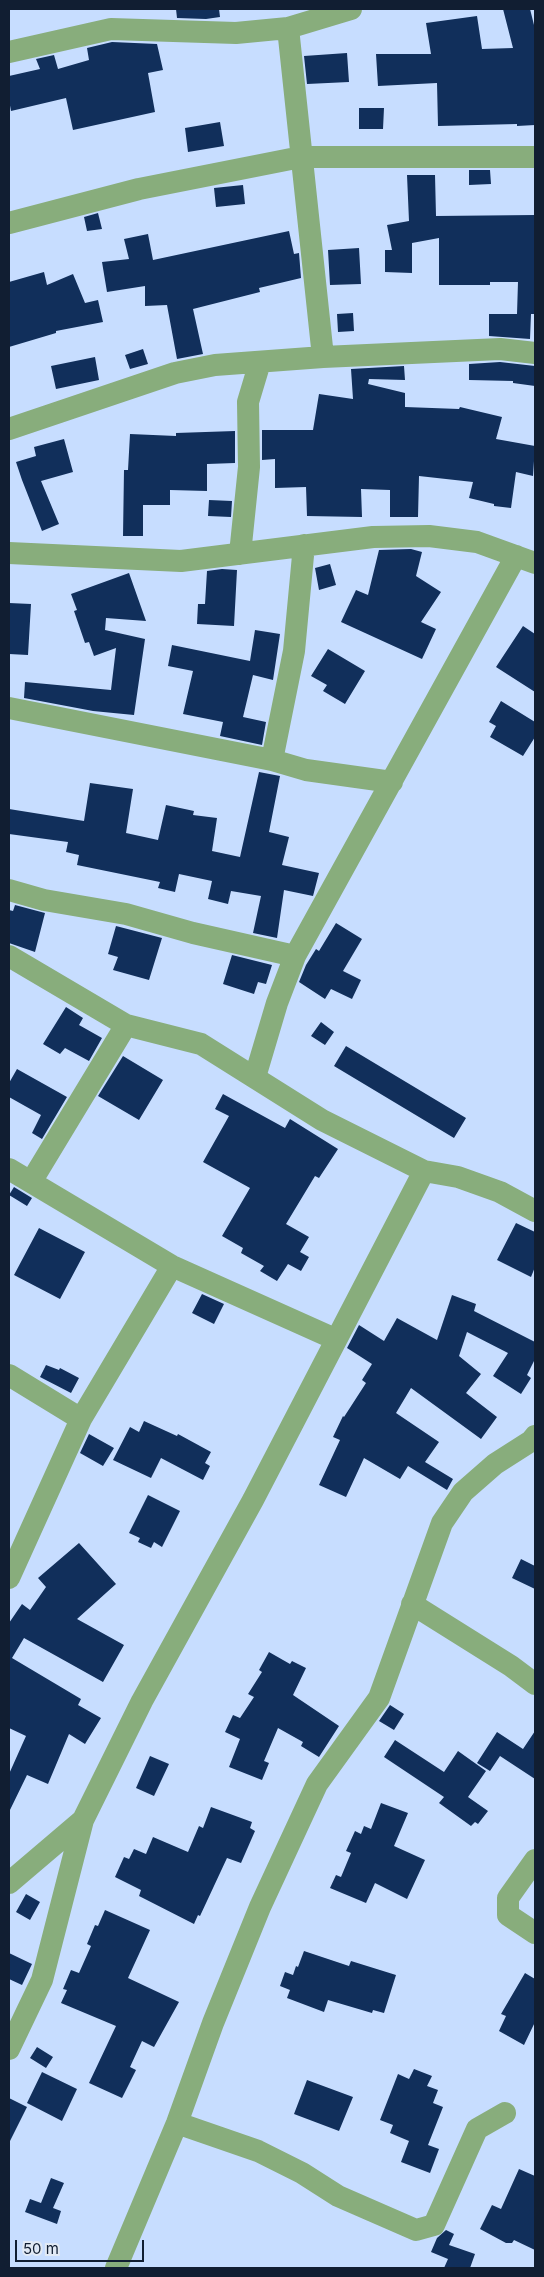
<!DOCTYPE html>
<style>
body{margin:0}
#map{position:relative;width:544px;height:2277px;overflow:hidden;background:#c7ddff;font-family:Inter,sans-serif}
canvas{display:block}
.frame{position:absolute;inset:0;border:10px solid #111e32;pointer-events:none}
.scale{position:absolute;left:15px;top:2240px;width:129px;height:22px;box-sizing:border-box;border:2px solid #111e32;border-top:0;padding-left:6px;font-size:15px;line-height:18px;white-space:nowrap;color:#111e32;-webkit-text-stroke:4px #e2eaf5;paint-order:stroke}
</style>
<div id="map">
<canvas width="544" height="2277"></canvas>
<div class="frame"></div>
<div class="scale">50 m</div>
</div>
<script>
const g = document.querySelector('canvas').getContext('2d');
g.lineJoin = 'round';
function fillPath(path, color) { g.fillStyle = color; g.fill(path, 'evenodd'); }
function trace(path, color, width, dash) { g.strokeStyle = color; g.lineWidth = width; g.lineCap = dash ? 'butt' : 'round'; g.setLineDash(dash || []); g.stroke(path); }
fillPath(new Path2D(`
 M176 9H219L220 17 206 19 177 18Z
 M503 9H530L535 29V125L517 126V124L438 126 437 83 378 86 376 54H431L426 23 477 16 482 49 513 48Z
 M112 42 157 44 163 70 148 73 155 112 73 130 66 98 11 111 9 100V76L40 69 36 59 54 55 58 69 89 60 87 48Z
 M347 53 349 82 307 84 304 56Z
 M359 108H384L383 129H359Z
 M220 122 224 146 188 152 185 128Z
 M469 170H490L491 184 469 185Z
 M407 175H435L436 216 535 215V314H531L530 339 489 336V314H517L518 282H490V285H439V238L412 243V273L385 272V250H392L387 225 409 221Z
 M243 185 245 204 216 207 214 188Z
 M98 213 102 229 87 231 84 217Z
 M289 231 294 254 299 253 301 278 259 288 260 292 193 309 203 354 177 359 167 305 145 306V286L107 292 102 262 129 259 124 239 148 234 153 260Z
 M359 248 361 284 330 285 328 250Z
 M44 272 47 285 73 274 85 303 98 300 103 322 56 331V333L9 347V282Z
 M353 313 354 331 338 332 337 314Z
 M143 349 148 364 130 369 125 355Z
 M95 357 99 380 56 389 51 366Z
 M500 362 535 366V386L513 383V381L469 380V364Z
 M404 366 405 380 369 379 368 384 405 393V407L459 409 460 407 502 417 496 439 535 446 533 476 516 472 511 508 494 506V504L469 498 473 482 419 476 418 517H390V490L361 489 362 517 307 516 306 487 275 488V459L262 460V430H313L319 394 353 399 351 369Z
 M235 431V463L207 464V491L170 490V505H143V536H123L124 470H128L130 434 176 436V433Z
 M64 439 73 472 41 481 59 524 42 531 22 480 16 462 36 456 34 447Z
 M209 500 232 501 231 517 208 516Z
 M411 549 422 552 416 576 441 592 421 622 436 629 422 659 341 622 356 590 368 595 379 550Z
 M330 564 336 585 319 590 315 568Z
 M222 569 237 570 234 626 197 624 198 604H205L207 571Z
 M129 573 146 621 106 618 105 630 145 639 134 715 93 711 24 698 25 682 111 690 116 648 94 656 89 642 85 643 74 611 77 610 71 594Z
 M9 603 31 604 28 655 9 654Z
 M523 626 535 634V692L496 667Z
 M255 630 280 634 273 680 253 675 243 717 266 722 262 745 220 736 223 722 183 714 193 671 168 666 172 645 250 661Z
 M328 649 365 671 345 704 323 691 327 685 311 676Z
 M501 701 535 722V737L523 756 490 737 496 726 489 722Z
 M259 772 280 776 269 832 289 837 282 865 319 873 313 896 284 890 277 938 253 933 261 896 231 891 228 904 208 899 212 881 179 874 175 892 158 888 160 882 77 865 79 855 66 852 68 842 9 834V809L84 821 90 783 133 789 126 833 158 840 166 805 194 811 193 815 217 818 212 851 240 857Z
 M15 905 45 913 35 952 9 943V910L13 911Z
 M336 923 362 939 343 971 361 980 352 999 331 989 325 999 299 982 306 965 316 949 319 951Z
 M116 926 162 938 149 980 113 970 118 957 108 954Z
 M232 955 272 965 266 984 258 982 254 994 223 984Z
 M66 1007 83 1018 79 1025 102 1038 89 1061 65 1048 60 1054 43 1044Z
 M321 1022 334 1032 325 1045 311 1036Z
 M346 1046 466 1118 454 1138 334 1066Z
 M123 1056 163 1080 139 1120 98 1096Z
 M17 1069 67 1097 42 1139 32 1133 41 1115 9 1097V1083Z
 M223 1094 285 1128 290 1119 338 1149 319 1178 315 1176 286 1224 309 1237 300 1252 309 1257 301 1271 288 1264 277 1281 260 1271 264 1266 241 1253 243 1248 222 1236 250 1188 203 1162 229 1116 215 1109Z
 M14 1187 32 1198 27 1206 9 1195Z
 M516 1223 535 1232V1267L531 1277 497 1260Z
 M39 1228 85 1252 60 1299 14 1275Z
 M202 1294 224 1304 214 1324 192 1313Z
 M452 1295 476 1304 474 1311 535 1342V1359L527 1375 531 1378 521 1394 493 1376 508 1353 467 1332 459 1356 481 1374 466 1393 497 1417 481 1439 411 1388 396 1413 439 1442 425 1462 453 1479 447 1490 408 1466 400 1479 364 1458 346 1497 319 1485 340 1440 333 1437 343 1416 344 1417 366 1383 362 1380 372 1364 347 1348 359 1325 384 1341 397 1318 437 1340Z
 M46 1365 59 1370 60 1368 79 1378 71 1393 40 1377Z
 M144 1421 177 1436 178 1434 211 1452 205 1463 210 1466 203 1480 161 1458 151 1478 113 1460 130 1427 139 1432Z
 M89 1434 114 1448 103 1466 80 1453Z
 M148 1495 180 1511 162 1547 154 1542 151 1548 138 1542 140 1538 129 1533Z
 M79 1543 116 1584 77 1619 124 1645 103 1682 24 1638 12 1658 81 1699 78 1705 101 1718 85 1744 69 1734 48 1784 27 1775 9 1812V1774L26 1736 9 1728V1623L22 1604 30 1610 46 1587 38 1578Z
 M521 1559 535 1566V1589L512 1578Z
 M269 1652 290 1664 292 1661 306 1668 293 1695 339 1726 319 1757 301 1746 303 1742 278 1728 264 1761 269 1763 262 1780 229 1767 240 1739 225 1732 233 1715 240 1718 254 1697 248 1694 262 1672 259 1670Z
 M390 1705 404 1714 394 1730 379 1721Z
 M535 1731V1779L500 1756 490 1771 477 1763 497 1732 523 1749Z
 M395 1740 444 1772 458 1751 486 1771 468 1797 488 1811 478 1824 475 1822 471 1826 439 1803 444 1797 384 1757Z
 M150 1756 169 1764 154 1796 136 1788Z
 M381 1803 408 1813 394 1846 425 1860 407 1899 375 1883 366 1903 330 1888 336 1875 341 1877 351 1853 346 1851 355 1831 361 1834 364 1826 371 1829Z
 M211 1807 252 1822 250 1828 255 1831 241 1863 227 1858 200 1916 198 1915 194 1924 139 1896 141 1890 115 1877 124 1857 129 1859 134 1849 146 1854 153 1837 188 1852 199 1826 203 1828Z
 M26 1894 40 1902 30 1920 16 1912Z
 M105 1910 150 1930 128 1978 179 2002 154 2047 142 2041 130 2067 136 2070 122 2098 89 2083 116 2026 61 2003 67 1990 63 1989 71 1970 79 1973 91 1946 87 1944 95 1925 98 1926Z
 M304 1951 349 1966 351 1961 396 1975 384 2013 373 2010 372 2013 328 2000 324 2012 287 1998 290 1990 280 1986 285 1972 293 1975 296 1966 298 1967Z
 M9 1953 32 1964 22 1985 9 1979Z
 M525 1973 535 1979V2022L524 2045 499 2031 506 2016 501 2014Z
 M37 2047 53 2057 46 2068 30 2058Z
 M414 2069 432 2076 427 2086 438 2090 433 2103 443 2107 428 2145 439 2149 430 2173 401 2162 409 2141 390 2133 393 2125 380 2120 398 2074 409 2079Z
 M42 2072 77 2089 62 2121 27 2103Z
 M307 2080 353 2097 339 2131 294 2114Z
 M9 2098 27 2107 9 2143Z
 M519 2169 535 2176V2250L514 2240 512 2243H506L480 2229 492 2205 501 2209Z
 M51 2178 64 2183 53 2208 61 2211 57 2224 25 2212 30 2199 41 2203Z
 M446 2230 454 2234 449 2245 475 2254 470 2268H444L448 2259 431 2252 437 2238Z`), '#112f5b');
trace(new Path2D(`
 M288 28 323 357
 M9 52 111 29 236 33 288 28 351 9
 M9 223 139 189 301 157H535
 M9 429 175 373 215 365 323 357 500 349 535 353
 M9 553 181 561 373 537 429 536 477 542 535 563
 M240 554 249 467 248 402 260 362
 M9 708 272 760 306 770 392 782
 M272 760 294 651 304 545
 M9 890 44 900 126 914 193 933 295 956
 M9 956 126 1025 201 1044 322 1120 424 1171 458 1177 500 1192 535 1211
 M255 1077 277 1003 295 956 516 556
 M9 1169 172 1266 335 1339
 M31 1182 126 1025
 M9 1375 81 1419
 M9 1578 81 1419 172 1266
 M412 1604 511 1666 535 1684
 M535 1860 508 1898V1915L535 1933
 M9 1883 83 1820 142 1701 253 1500 424 1171
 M9 2049 42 1980 83 1820
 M177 2123 258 2151 302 2173 338 2196 416 2230 434 2225 477 2129 505 2113
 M116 2268 177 2123 213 2023 260 1907 317 1784 379 1698 442 1523 463 1492 495 1464 531 1441 535 1436`), '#88ad7c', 22);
</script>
